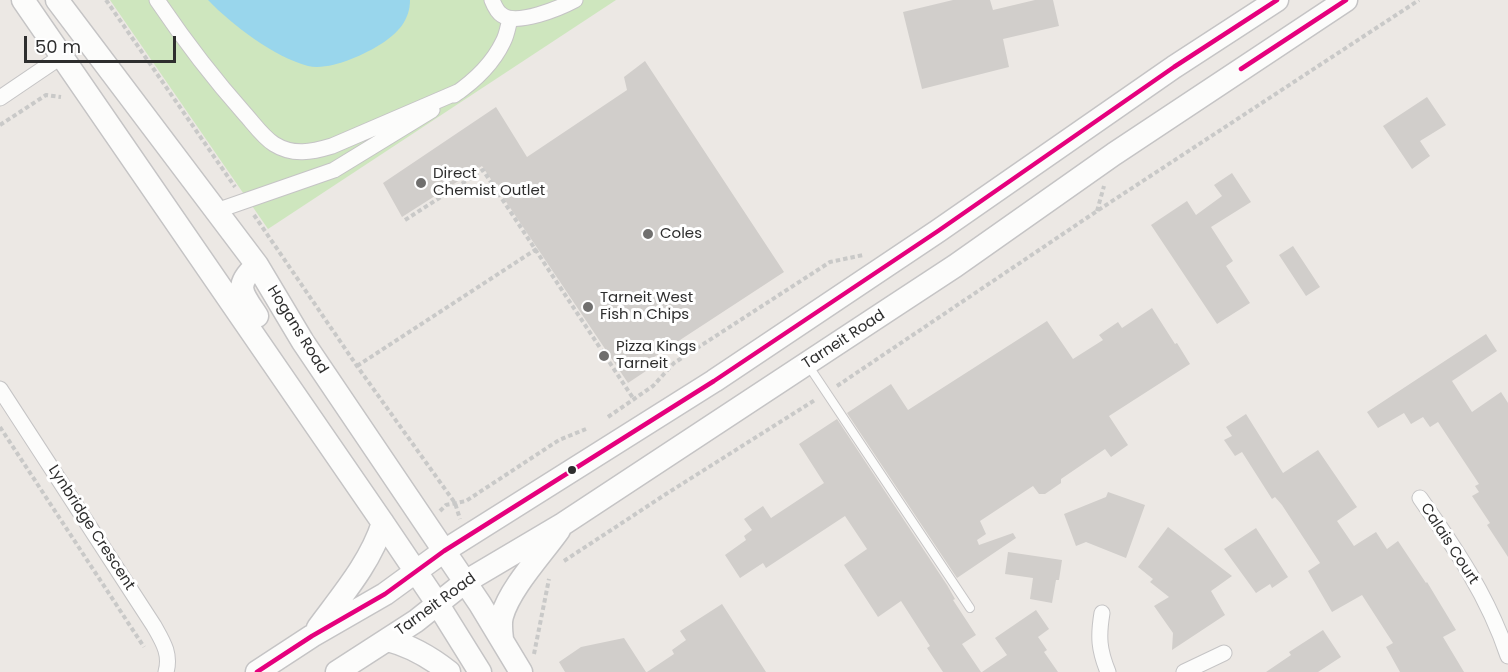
<!DOCTYPE html>
<style>
body{margin:0}
#map{position:relative;width:1508px;height:672px;overflow:hidden;background:#ece8e4;font-family:Poppins,sans-serif}
canvas{display:block}
.scale{position:absolute;left:24px;top:36px;width:152px;height:27px;box-sizing:border-box;border:3px solid #2e2e2e;border-top:0;padding-left:8px;font-size:18px;line-height:21px;white-space:nowrap;color:#2e2e2e;-webkit-text-stroke:4px #fff;paint-order:stroke}
</style>
<div id="map">
<canvas width="1508" height="672"></canvas>
<div class="scale">50 m</div>
</div>
<script>
const g = document.querySelector('canvas').getContext('2d');
g.lineJoin = 'round';
function fillPath(path, color) { g.fillStyle = color; g.fill(path, 'evenodd'); }
function trace(path, color, width, dash) { g.strokeStyle = color; g.lineWidth = width; g.lineCap = dash ? 'butt' : 'round'; g.setLineDash(dash || []); g.stroke(path); }
function drawText(font, color, halo, rows, align = 'center') {
  g.font = font + ' Poppins,sans-serif'; g.lineWidth = 6; g.setLineDash([]); g.textBaseline = 'middle'; g.strokeStyle = halo; g.fillStyle = color; for (const [text, x, y, turn = 0] of rows) {
    g.save(); g.translate(x, y); g.rotate((+turn || 0) * Math.PI / 180); g.textAlign = isNaN(turn) ? turn : align; if (halo) g.strokeText(text, 0, 0); g.fillText(text, 0, 0); g.restore();
  }
}
fillPath(new Path2D(`
 M110 0H616L268 229Z`), '#cee6be');
fillPath(new Path2D(`
 M208 0H410C410 20 398 33 381 44 364 55 329 71 308 66 274 57 232 25 208 0Z`), '#99d6ec');
fillPath(new Path2D(`
 M953 0H990L993 10 1035 0H1053L1059 26 1003 39 1009 67 922 89 903 12Z
 M645 61 784 272 651 359 655 365 628 383 482 166 402 217 383 183 496 107 527 157 627 90 624 77Z
 M1427 97 1446 125 1420 141 1430 156 1412 169 1383 126Z
 M1232 173 1251 202 1211 227 1233 261 1226 266 1250 303 1217 324 1151 225 1187 201 1196 215 1222 196 1214 185Z
 M1293 246 1320 287 1306 296 1279 255Z
 M1152 308 1175 344 1177 343 1190 364 1109 416 1128 445 1111 457 1105 449 1061 479V483L1045 494H1039L1033 486 980 521 986 534 977 540 979 545 1013 533 1016 538 957 578 847 413 891 384 908 410 1047 321 1073 359 1103 340 1099 335 1118 322 1122 328Z
 M1486 334 1497 351 1452 381 1472 412 1501 392 1508 403V557L1487 525 1490 523 1472 496 1479 492 1475 486 1479 484 1438 422 1430 427 1423 417 1411 424 1404 413 1378 428 1367 412Z
 M1246 414 1283 473 1318 450 1357 507 1337 521 1354 546 1376 532 1387 549 1398 541 1426 583 1427 582 1456 630 1443 637 1464 672H1400L1386 647 1393 643 1362 595 1332 612 1308 571 1320 563 1282 505 1275 497 1272 499 1242 452 1235 456 1224 440 1232 436 1226 427Z
 M837 419 947 585 955 599 953 600 976 635 962 644 981 672H943L927 648 930 646 901 601 878 617 844 565 867 549 845 516 766 568 763 563 740 578 725 555 746 540 744 536 752 530 744 519 763 506 771 518 824 483 799 444Z
 M1108 492 1145 505 1126 558 1086 542 1076 546 1064 514 1106 497Z
 M1168 527 1232 576 1211 591 1225 615 1172 650 1173 633 1154 606 1169 597 1150 582 1153 579 1138 567Z
 M1256 528 1288 577 1272 588 1270 584 1256 593 1224 549Z
 M1008 552 1062 560 1059 580H1056L1052 603 1030 599 1033 578 1005 574Z
 M722 604 766 672H647L674 654 672 650 686 640 680 631Z
 M1036 610 1049 629 1038 637 1047 650 1044 652 1058 672H982L1007 655 995 638Z
 M1323 630 1341 657 1318 672H1266L1291 655 1289 652Z
 M624 638 646 672H565L559 662 581 647Z`), '#d1cecb');
const lane = new Path2D(`
 M808 365 970 608`);
const street = new Path2D(`
 M157 0C184 40 213 78 245 114 254 124 263 137 274 144 293 156 312 152 332 146L460 91
 M492 0C494 5 497 12 502 15 517 26 560 8 575 0
 M454 95C473 82 493 63 503 42 507 35 508 26 510 19
 M0 98 62 56
 M216 211 334 170 432 110
 M0 389 154 626C163 642 171 654 166 672
 M1420 498C1455 548 1488 596 1508 656
 M1102 613C1098 637 1099 650 1108 672
 M1184 672 1224 653`);
const secondary = new Path2D(`
 M23 0 383 523 437 603 480 672
 M57 0 257 265 303 342 480 604 521 672
 M257 265C233 286 242 293 257 316
 M318 628C343 594 370 563 383 523
 M502 639C501 631 500 623 502 616 510 588 542 554 559 530
 M388 640C411 646 430 657 449 672
 M257 672 312 636 385 594 444 551 714 381 938 231 1174 67 1277 0
 M337 672 416 621 465 582 563 524 888 310 955 266 1114 154 1346 0`);
trace(lane, '#c5c4c5', 10);
trace(street, '#c5c4c5', 17);
trace(secondary, '#c5c4c5', 25);
trace(new Path2D(`
 M106 0 235 187
 M0 125 46 95 61 97
 M1097 211 1104 186
 M254 215 357 366 455 503 460 519
 M405 220 483 170 633 398
 M357 366 538 248
 M837 386 1097 211 1419 0
 M608 417 653 386 674 363 830 262 863 255
 M0 427 144 647
 M440 511 446 505 466 501 559 440 586 429
 M564 561 666 494 815 400
 M534 654 549 579`), '#c9c9c8', 4, [4.5, 3]);
trace(lane, '#fcfcfb', 8);
trace(street, '#fcfcfb', 15);
trace(secondary, '#fcfcfb', 22);
trace(new Path2D(`
 M1241 69 1346 0
 M257 672 312 636 385 594 444 551 714 381 938 231 1174 67 1277 0`), '#e5007d', 4.5);
for (const [x, y, r, color] of [
 [421,183,6,"#706f6e"],
 [648,234,6,"#706f6e"],
 [588,307,6,"#706f6e"],
 [604,356,6,"#706f6e"],
 [572,470,5,"#2e2e2e"]
]) { const dot = new Path2D(); dot.arc(x, y, r, 0, 2 * Math.PI); g.fillStyle = color; g.fill(dot); trace(dot, '#fff', 2); }
drawText('15px', '#2e2e2e', '#fff', [
 ["Direct",433,174],
 ["Chemist Outlet",433,191],
 ["Coles",660,234],
 ["Tarneit West",600,298],
 ["Fish n Chips",600,315],
 ["Pizza Kings",616,347],
 ["Tarneit",616,364]
], 'left');
drawText('15px', '#2e2e2e', '#fff', [
 ["Hogans Road",297,330,58],
 ["Tarneit Road",844,340,-33],
 ["Lynbridge Crescent",91,528,57],
 ["Calais Court",1449,544,57],
 ["Tarneit Road",436,605,-36]
]);
</script>
